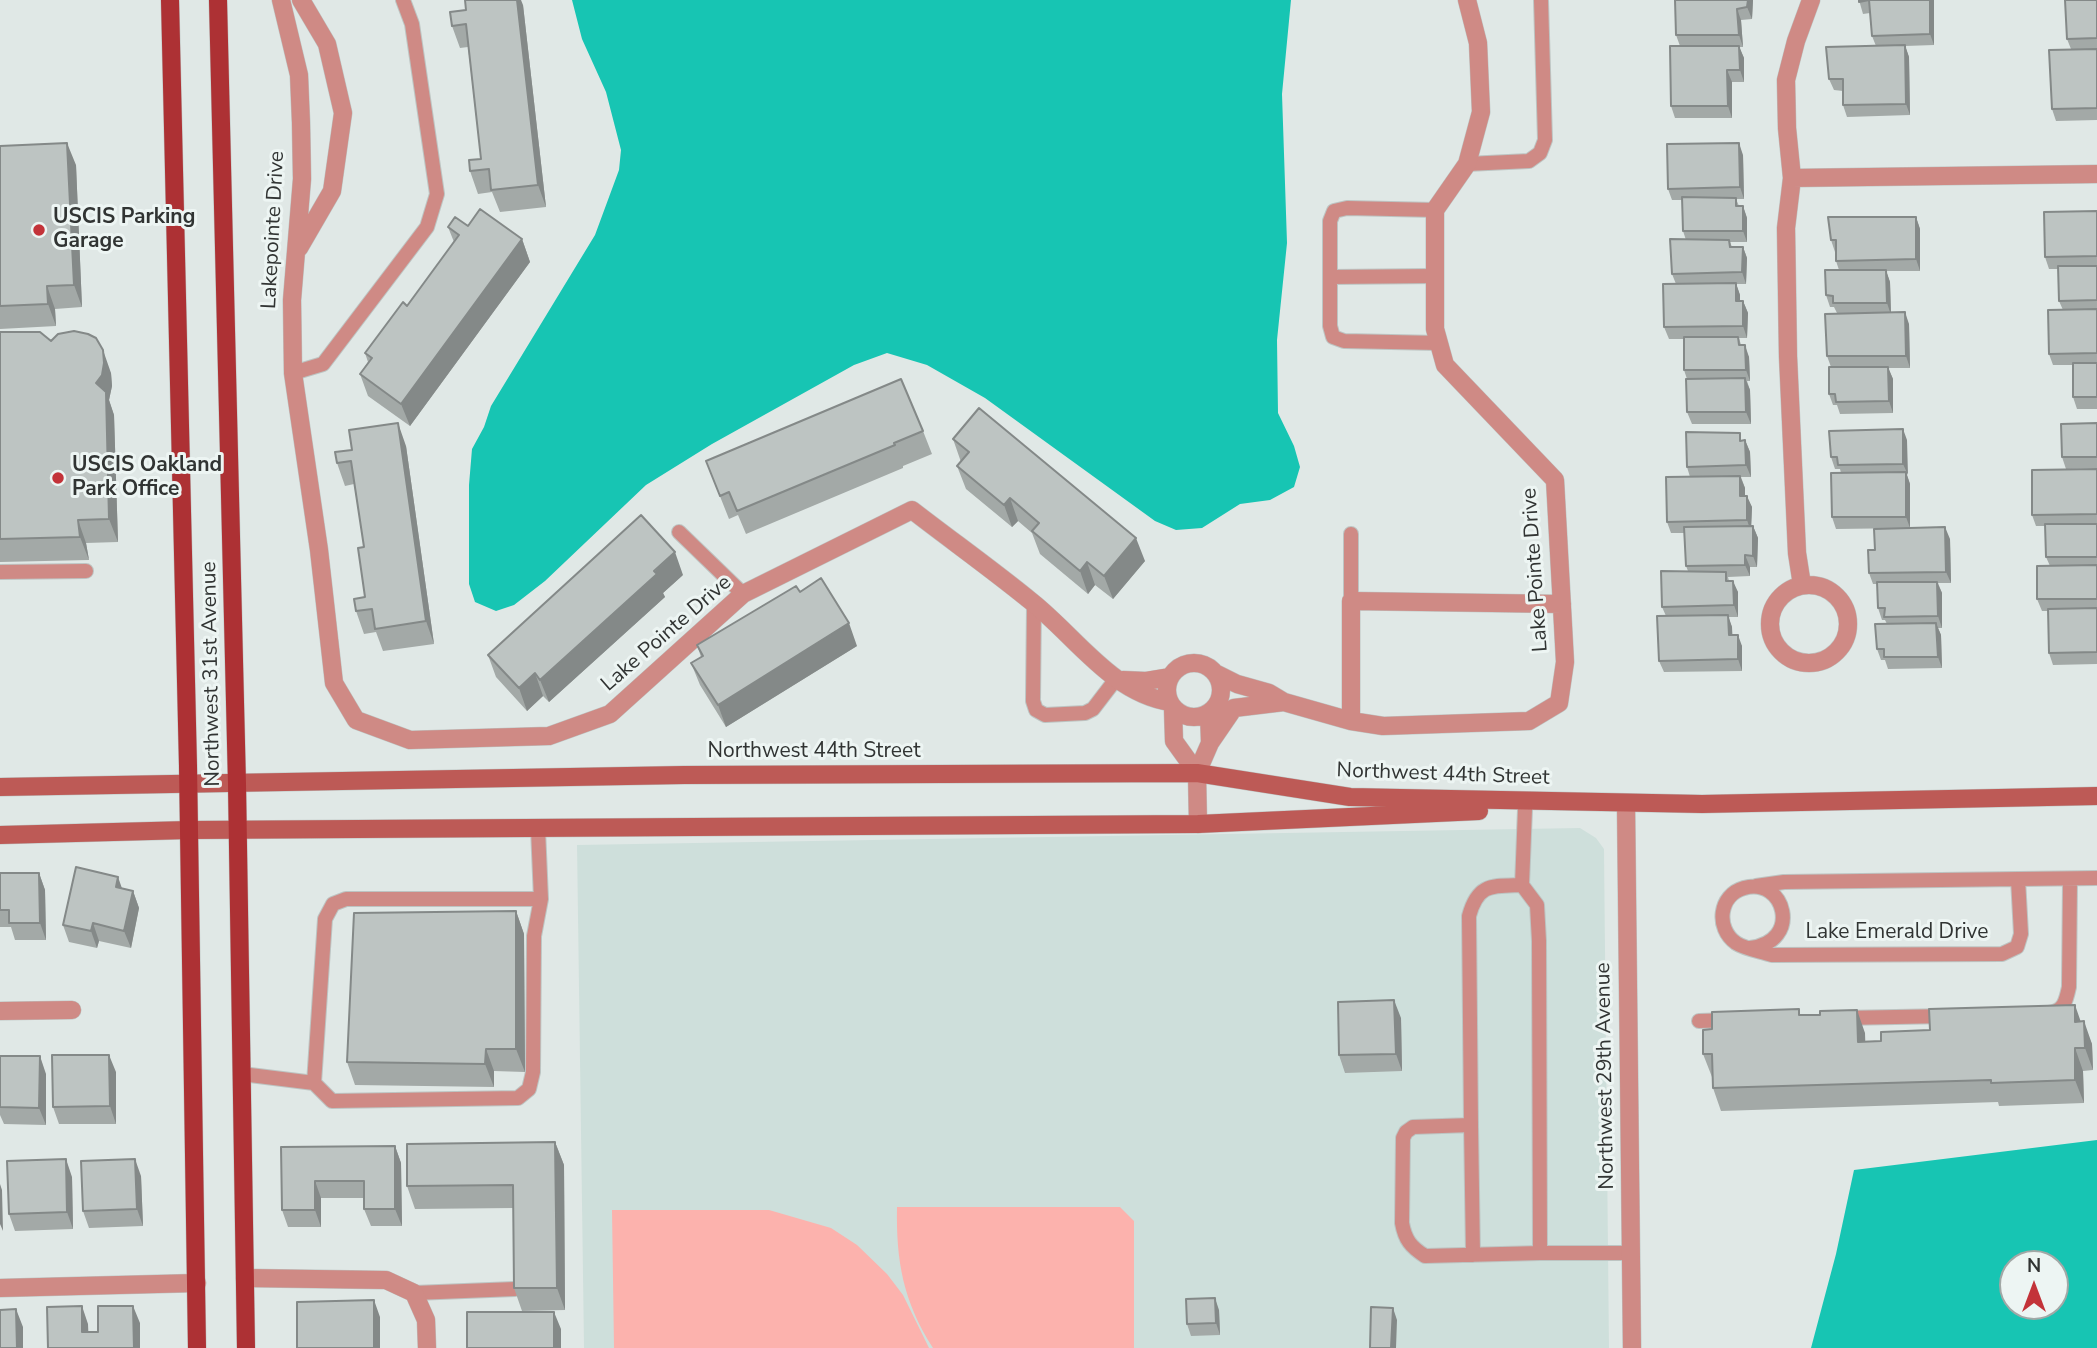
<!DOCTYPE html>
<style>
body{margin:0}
#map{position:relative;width:2097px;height:1348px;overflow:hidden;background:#e0e8e6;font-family:"Nunito Sans",sans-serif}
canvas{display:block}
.north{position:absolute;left:1999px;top:1250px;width:70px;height:70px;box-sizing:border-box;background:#edf5f3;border:2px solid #a2a8a6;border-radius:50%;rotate:0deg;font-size:19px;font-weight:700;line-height:28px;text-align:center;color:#313433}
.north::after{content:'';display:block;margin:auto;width:24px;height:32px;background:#c33339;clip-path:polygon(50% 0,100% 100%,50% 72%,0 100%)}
</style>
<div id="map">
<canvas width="2097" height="1348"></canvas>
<div class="north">N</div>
</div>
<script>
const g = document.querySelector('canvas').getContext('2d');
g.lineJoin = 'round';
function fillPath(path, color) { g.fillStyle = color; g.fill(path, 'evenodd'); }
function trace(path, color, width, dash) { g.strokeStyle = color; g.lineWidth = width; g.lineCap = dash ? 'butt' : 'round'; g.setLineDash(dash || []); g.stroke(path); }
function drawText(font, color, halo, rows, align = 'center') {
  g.font = font + ' "Nunito Sans",sans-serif'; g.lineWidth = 6; g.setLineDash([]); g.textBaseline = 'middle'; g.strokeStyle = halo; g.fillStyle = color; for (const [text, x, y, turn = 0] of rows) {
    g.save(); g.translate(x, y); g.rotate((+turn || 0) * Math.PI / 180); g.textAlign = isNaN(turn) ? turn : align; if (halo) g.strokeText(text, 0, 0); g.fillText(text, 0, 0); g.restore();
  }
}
fillPath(new Path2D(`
 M1580 828 1596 838 1604 849 1609 1348H584L577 845Z`), '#cedfdb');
fillPath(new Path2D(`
 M897 1207H1120L1134 1221V1348H933C903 1301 896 1261 897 1207Z
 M612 1210H769L831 1228 857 1245 887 1274 903 1295 929 1348H614Z`), '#fcb2ad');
fillPath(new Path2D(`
 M572 0H1291L1282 94 1287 243 1277 340 1278 413 1294 446 1300 467 1294 487 1270 500 1240 504 1202 528 1176 530 1155 521 985 398 927 365 887 353 854 365 712 444 646 485 545 581 514 605 496 611 475 602 469 584V485L472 449 484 427 491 406 595 235 619 170 621 150 606 92 582 39Z
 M2097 1140V1348H1811L1836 1254 1854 1170ZM2055 1264V1306H2013V1264Z`), '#17c5b3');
const lane = new Path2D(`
 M1467 164 1529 161 1540 153 1545 140 1541 0
 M1435 210 1347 208 1334 211 1330 221V326L1333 337 1344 341 1438 343
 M1330 277 1435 276
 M293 373 323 364 427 227 437 194 412 24 403 0
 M679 532 743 594
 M1351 534V601
 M0 572 86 571
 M1034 603 1033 701 1036 710 1045 715 1085 713 1093 709 1116 679
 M1525 809 1522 885 1537 905 1539 941 1540 1253H1631
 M1522 885C1492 886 1478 883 1469 916L1471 1125 1413 1127 1406 1132 1403 1138 1402 1223C1405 1240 1411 1247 1425 1256L1540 1253
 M1756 886 1784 882 2097 878
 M1750 948C1803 942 1785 876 1744 888 1719 895 1715 928 1736 943 1745 949 1760 951 1772 955L2002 954 2017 947 2021 934 2018 879
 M2049 1013C2064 1011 2066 1001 2069 987L2070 879
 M1843 1018 1948 1016
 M1699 1021 1731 1020
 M242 1074 314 1083 325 919 333 904 346 899H541L538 829
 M314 1083 332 1101 518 1098 529 1089 533 1072 534 936 541 899
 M1471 1125 1473 1255
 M414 1293 515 1289`);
const street = new Path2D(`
 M281 0 299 75 301 123 302 179 292 300 293 373 319 550 334 683 356 720 410 740 549 736 610 714 743 594 912 510C952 541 993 570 1032 602 1076 637 1112 693 1170 702
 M1792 178 2097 174
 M299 248 332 191 343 113 327 44 301 0
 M1770 624a39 39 0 1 1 78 0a39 39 0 1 1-78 0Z
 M1802 585 1797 553 1788 356 1786 228 1792 178 1787 128 1786 80 1796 41 1811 0
 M1167 690a27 27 0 1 1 54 0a27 27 0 1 1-54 0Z
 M1217 674 1237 684 1269 693 1284 702 1351 721 1383 726 1529 721 1559 703 1565 662 1555 480 1445 365 1435 329V210L1467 164 1481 112 1478 43 1467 0
 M1123 680 1146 681 1170 677
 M1173 709 1174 741 1197 773
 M1351 721V601L1562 604
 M1210 743 1234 708 1284 702
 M1626 804 1632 1348
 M1198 824 1197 773 1210 743 1209 713
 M0 1011 72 1010
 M245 1278 386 1280 414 1293 426 1320 427 1348
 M0 1288 197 1283`);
const secondary = new Path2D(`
 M0 787 684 775 1197 773 1350 797 1702 804 2097 796
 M0 835 189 830 1198 824 1479 811`);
const primary = new Path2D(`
 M170 0 188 766 197 1348
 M218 0 237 784 246 1348`);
trace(lane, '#bdc4c2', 16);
trace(street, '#bdc4c2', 19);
trace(secondary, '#bdc4c2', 19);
trace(primary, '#bdc4c2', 19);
trace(lane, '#cf8a85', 14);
trace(street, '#cf8a85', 18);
trace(secondary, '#bd5a56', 18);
trace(primary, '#ad3134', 18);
fillPath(new Path2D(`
 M1753 0 1752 19 1741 20 1743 47H1739L1744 58V82H1732V118H1675L1671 106 1680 46 1676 35Z
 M1859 0H1934V45L1905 46 1909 57 1910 115 1847 117 1843 105V91L1834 90 1829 79 1876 46 1872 36 1870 13 1863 14Z
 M2097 0V120L2056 121 2052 109 2071 49 2067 39Z
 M523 5 546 207 500 212 492 192 478 194 470 171 481 159 468 47 460 48 452 26Z
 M0 146 76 165 82 307 55 309 56 326 0 329Z
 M1743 155 1744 199H1736L1739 206H1743L1747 218V242H1730L1732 247H1743L1747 258 1746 284H1736L1740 295V301H1743L1748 313 1747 338H1739L1741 345 1749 357 1750 381H1747L1750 390 1751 424H1692L1687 412V379L1684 370V339H1669L1664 327 1676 284 1672 274 1686 240 1683 231 1682 200H1672L1668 189Z
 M2097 211V409H2077L2073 397V365H2053L2049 354 2063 310 2059 301 2058 269H2049L2045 257Z
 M1916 217 1920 229V271H1886L1890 282 1891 312 1909 324 1910 368H1888L1893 379V413L1840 414 1837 405H1833L1829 394 1831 367 1827 356 1837 313 1834 307H1830L1826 295 1839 270 1836 261V252H1835L1831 240Z
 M468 226 522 239 530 262 410 426 368 396 360 374 368 362 365 353 407 306 454 242 448 227Z
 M0 332 51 341 111 373 112 386 109 400 114 415 118 542 86 543 89 560 0 562Z
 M2097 423V468L2066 469 2062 457Z
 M923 431 932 454 903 466V468L746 534 738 515 729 519 706 461Z
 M953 439 1145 561 1113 599 1095 585 1088 594 1040 554 1032 533 1018 521 1012 527 966 489 957 466 961 462Z
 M1745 440 1750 452 1751 477H1741L1745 488V496L1752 507 1751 526H1753L1758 538 1757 567H1750V576L1728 577 1729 581 1738 592V617H1728L1732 627V635L1742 646V671L1664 672 1659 661 1666 616 1662 607 1688 571 1686 566 1684 533H1671L1667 522 1690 477 1687 467 1742 441Z
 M1907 440V475L1910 484V528L1836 529 1832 517 1841 473 1840 469H1835L1831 457Z
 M406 446 434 644 383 651 376 632 364 634 356 611 365 597 364 547 354 484 345 486 337 463Z
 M2097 469V664L2053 665 2049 653 2048 611H2042L2037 599 2050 566 2046 557 2045 526H2036L2032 515Z
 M1950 539 1951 583H1938L1942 593V628H1938L1941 635 1942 668 1888 669 1885 660H1881L1877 649 1887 624 1885 620H1882L1878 608 1877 584H1873L1869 573 1875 550Z
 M683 575 663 593 665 597 549 702 543 696 527 711 496 677 488 655Z
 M697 645 857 646 726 727 700 685 691 663 701 657Z
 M0 873H39L45 890 46 940H15L11 927H0Z
 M122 888 133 891 139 908 131 948 99 941 97 948 69 942 63 925Z
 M516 911 524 934 525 1072 494 1071V1087L355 1085 347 1062Z
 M1801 1015 1865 1033V1041H1881L1930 1030 2081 1022 2092 1044 2093 1070 2083 1071 2084 1103 1999 1106 1998 1102 1721 1111 1713 1088V1077H1712L1703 1054 1712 1029Z
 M1401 1018 1402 1071 1345 1073 1339 1055Z
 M0 1056 46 1074V1125L4 1124 0 1115Z
 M116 1072V1124H59L53 1107Z
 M555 1142 564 1165 565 1310 522 1311 514 1288 513 1208 415 1209 407 1186Z
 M395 1146 401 1163 402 1226H371L364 1209V1198H321V1227H288L282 1210 281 1147Z
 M141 1176 143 1226 89 1228 83 1211Z
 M72 1177 73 1229 15 1231 9 1214Z
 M1219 1310 1220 1335 1191 1336 1187 1324Z`), '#a3a9a7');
fillPath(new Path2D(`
 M517 0H521L523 5 546 207 538 185Z
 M1748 0H1753L1752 19 1747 7Z
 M1930 0H1934V45L1930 34Z
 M1737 9 1741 20 1743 47 1739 35Z
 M1905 45 1909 57 1910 115 1906 104Z
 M1739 46 1744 58V82L1740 70Z
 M1727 70 1732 82V118L1728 106Z
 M67 143 76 165 82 307 74 285Z
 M1739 143 1743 155 1744 199 1740 187Z
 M1743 206 1747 218V242L1743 231Z
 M1916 217 1920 229V271L1916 259Z
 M522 239 530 262 410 426 401 404Z
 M1743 247 1747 258 1746 284 1742 272Z
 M1886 270 1890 282 1891 315 1887 303Z
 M1736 283 1740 295V313L1736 301Z
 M47 286 55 309 56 326 48 304Z
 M1743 301 1748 313 1747 338 1743 326Z
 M1905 312 1909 324 1910 368 1906 356Z
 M1745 345 1749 357 1750 381 1746 370Z
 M103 350 111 373 112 386 109 400 114 415 118 542 109 519 96 383Z
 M1888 367 1893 379V413L1889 401Z
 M1745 378 1750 390 1751 424 1746 412Z
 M398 423 406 446 434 644 426 621Z
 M1903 429 1907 440 1908 475 1903 464Z
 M1745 440 1750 452 1751 477 1746 465Z
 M1906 472 1910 484V528L1906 517Z
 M1740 476 1745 488V507L1740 496Z
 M1747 496 1752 507 1751 532 1747 520Z
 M1010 498 1018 521 1012 527 1004 505Z
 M78 520 86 543 89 560 80 537Z
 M1753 526 1758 538 1757 567 1753 556Z
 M1945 527 1950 539 1951 583 1946 572Z
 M1136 538 1145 561 1113 599 1104 576Z
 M675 552 683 575 663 593 665 597 549 702 540 680Z
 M1745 555 1750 567V576L1745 565Z
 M1087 562 1095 585 1088 594 1080 571Z
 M1733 581 1738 592V617L1734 605Z
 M1937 582 1942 593V628L1938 616Z
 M1728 615 1732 627 1733 647 1729 635Z
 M849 623 857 646 726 727 718 705Z
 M1936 623 1941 635 1942 668 1938 657Z
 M1738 635 1742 646V671L1738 659Z
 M535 673 543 696 527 711 519 688Z
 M39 873 45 890 46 940 40 923Z
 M118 877 124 894 116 887Z
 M133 891 139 908 131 948 124 931Z
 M516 911 524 934 525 1072 516 1049Z
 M93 923 99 941 97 948 91 931Z
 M1394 1000 1401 1018 1402 1071 1396 1054Z
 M2075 1005 2083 1028 2075 1022Z
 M1857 1010 1865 1033 1866 1064 1858 1042Z
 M2084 1021 2092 1044 2093 1070 2085 1048Z
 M2075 1048 2083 1071 2084 1103 2075 1080Z
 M486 1049 494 1071V1087L485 1064Z
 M109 1055 116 1072V1124L110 1106Z
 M40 1056 46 1074V1125L39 1108Z
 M555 1142 564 1165 565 1310 557 1288Z
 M395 1146 401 1163 402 1226 395 1209Z
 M66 1159 72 1177 73 1229 67 1212Z
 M135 1159 141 1176 143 1226 137 1209Z
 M315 1181 321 1198V1227L315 1210Z
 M0 1184 2 1190 3 1231 0 1224Z
 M1215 1298 1219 1310 1220 1335 1216 1323Z
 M374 1300 380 1317V1348H374Z
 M82 1306 88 1324 89 1348 82 1332Z
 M133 1306 140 1323V1348H134Z
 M1393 1308 1397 1320 1396 1348H1391Z
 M16 1309 23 1327V1348H17Z
 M554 1312 561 1329V1348H554Z`), '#848988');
const building = new Path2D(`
 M465 0H517L538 185 491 190 489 169 470 171 469 160 481 159 466 24 452 26 450 12 466 10Z
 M1675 0H1748L1747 7 1737 9 1739 35H1676Z
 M1859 0H1930V34L1872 36 1869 0 1859 2Z
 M2065 0H2097V38L2067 39Z
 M1905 45 1906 104 1843 105V79H1829L1826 47Z
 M1670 46H1739L1740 70H1727L1728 106H1671Z
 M2097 49V108L2052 109 2049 50Z
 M67 143 74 285 47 286 48 304 0 306V146Z
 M1739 143 1740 187 1668 189 1667 144Z
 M1682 197 1736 198V206H1743V231H1683Z
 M480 209 522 239 401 404 360 374 372 358 365 353 403 302 407 306 459 235 448 227 455 217 468 226Z
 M2097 211V256L2045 257 2044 212Z
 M1828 217H1916V259L1836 261V240H1831Z
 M1670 239 1729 240 1730 247H1743L1742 272 1672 274Z
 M2058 266H2097V300L2059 301Z
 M1825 270H1886L1887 303H1833V296L1826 295Z
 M1736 283V301H1743V326L1664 327 1663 284Z
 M2097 309V353L2049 354 2048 310Z
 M1905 312 1906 356H1827L1825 314Z
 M74 331 88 334 96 338 103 350 104 363 102 375 96 383 106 392 109 519 78 520 80 537 0 539V332H40L51 341 58 334Z
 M1684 337H1738L1739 345H1745L1746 370H1684Z
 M2073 363H2097V397H2073Z
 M1829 367H1888L1889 401 1836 402 1835 394H1829Z
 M1745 378 1746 412H1687L1686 379Z
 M901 379 923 431 894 443 895 445 737 511 729 492 720 496 706 461Z
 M979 408 1136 538 1104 576 1087 562 1080 571 1032 531 1039 523 1010 498 1004 505 957 466 969 452 953 439Z
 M398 423 426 621 375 629 372 609 356 611 354 599 365 597 358 548 364 547 351 461 337 463 335 452 352 450 349 430Z
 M2097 423V457H2062L2061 424Z
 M1903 429V464L1838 465 1837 457H1831L1829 431Z
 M1686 432 1740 433V441L1745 440 1746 465 1687 467Z
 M2097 469V514L2032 515V470Z
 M1906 472V517H1832L1831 473Z
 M1740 476V496H1747V520L1667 522 1666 477Z
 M641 515 675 552 654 571 657 574 540 680 535 673 519 688 488 655Z
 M2045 524H2097V557H2046Z
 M1753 526V556L1745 555V565L1686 566 1684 527Z
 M1945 527 1946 572 1869 573 1868 550H1875L1874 529Z
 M2097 565V599H2037V566Z
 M1661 571 1726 572V581H1733L1734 605 1662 607Z
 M821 578 849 623 718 705 691 663 703 656 697 645 796 586 800 592Z
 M1877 582H1937L1938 616 1884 617 1885 608H1878Z
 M2097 608V652L2049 653 2048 609Z
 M1728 615 1729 635H1738V659L1659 661 1657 616Z
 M1936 623 1938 657H1884V649H1877L1875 624Z
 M76 867 118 877 116 887 133 891 124 931 93 923 91 931 63 925Z
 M0 873H39L40 923H9V910H0Z
 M516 911V1049H486L485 1064 347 1062 354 913Z
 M1394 1000 1396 1054 1339 1055 1338 1002Z
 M2075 1005V1022L2084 1021 2085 1048H2075V1080L1991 1083V1080L1713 1088 1712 1054H1703V1030L1712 1029V1012L1799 1009V1015H1820V1011L1857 1010 1858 1042 1881 1041V1032L1930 1030 1929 1009Z
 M52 1055H109L110 1106 53 1107Z
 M0 1056H40L39 1108 0 1107Z
 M555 1142 557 1288H514L513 1185 407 1186V1144Z
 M395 1146V1209H364V1181H315V1210H282L281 1147Z
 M66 1159 67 1212 9 1214 7 1161Z
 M135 1159 137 1209 83 1211 81 1161Z
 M1215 1298 1216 1323 1187 1324 1186 1299Z
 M374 1300V1348H297V1302Z
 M82 1306V1332H98V1306H133L134 1348H48L47 1307Z
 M1371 1307 1393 1308 1391 1348H1370Z
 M16 1309 17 1348H0V1310Z
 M467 1312H554V1348H467Z`);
fillPath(building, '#bdc4c2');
trace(building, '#848988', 2);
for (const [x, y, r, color] of [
 [39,230,7,"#c33339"],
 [58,478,7,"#c33339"]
]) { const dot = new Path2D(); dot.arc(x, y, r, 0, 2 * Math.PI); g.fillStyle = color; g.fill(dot); trace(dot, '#edf5f3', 2.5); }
drawText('bold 21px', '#313433', '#edf5f3', [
 ["USCIS Parking",53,218],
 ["Garage",53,242],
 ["USCIS Oakland",72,466],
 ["Park Office",72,490]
], 'left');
drawText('21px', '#313433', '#edf5f3', [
 ["Lakepointe Drive",274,230,-87],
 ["Lake Pointe Drive",1536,570,-94],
 ["Lake Pointe Drive",667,634,-41],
 ["Northwest 31st Avenue",212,674,-91],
 ["Northwest 44th Street",814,752],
 ["Northwest 44th Street",1443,775,2],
 ["Lake Emerald Drive",1897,933],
 ["Northwest 29th Avenue",1606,1076,-91]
]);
</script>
